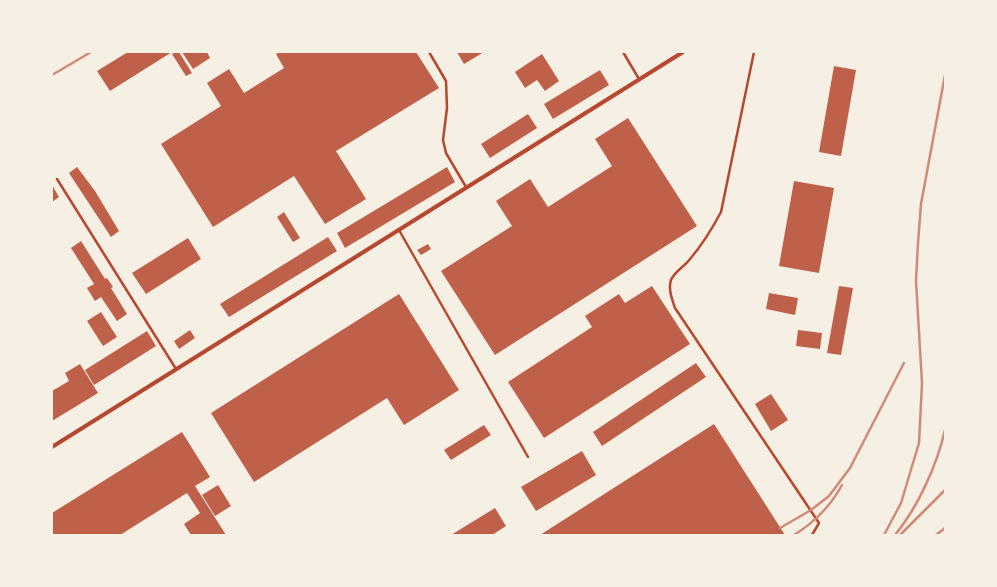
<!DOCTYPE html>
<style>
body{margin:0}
#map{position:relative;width:997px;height:587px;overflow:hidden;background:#f6efe4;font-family:"Fira Sans",sans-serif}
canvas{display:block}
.frame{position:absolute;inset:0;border:53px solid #f6efe4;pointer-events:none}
</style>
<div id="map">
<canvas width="997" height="587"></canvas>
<div class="frame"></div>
</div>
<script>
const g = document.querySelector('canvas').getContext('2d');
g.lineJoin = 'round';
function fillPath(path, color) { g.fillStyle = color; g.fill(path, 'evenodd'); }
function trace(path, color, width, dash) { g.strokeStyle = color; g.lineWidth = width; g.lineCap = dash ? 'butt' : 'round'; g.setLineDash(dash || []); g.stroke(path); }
fillPath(new Path2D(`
 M128 52H172L110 91 97 71Z
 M176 52H179L192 73 186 76 172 54Z
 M182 52H207L210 58 193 69Z
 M280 52H416L439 88 336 151 366 199 325 224 294 176 213 227 161 144 221 106 207 83 229 69 244 93 284 68 276 54Z
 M457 52H484L464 64Z
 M542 54 559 81 545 91 537 80 525 88 515 72Z
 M834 66 856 70 841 156 819 152Z
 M600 70 609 85 553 119 544 104Z
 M528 114 537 128 490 158 481 144Z
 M628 118 697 226 495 355 441 271 512 226 496 201 530 179 548 207 612 166 595 139Z
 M77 167 95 191 119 231 111 237 69 173Z
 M447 167 455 182 345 248 337 233Z
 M794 181 834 188 819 273 779 266Z
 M52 185 59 197 52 202Z
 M284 212 300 238 293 242 277 217Z
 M328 237 337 251 229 317 220 304Z
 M188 238 201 259 146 294 132 273Z
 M81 241 105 279 107 278 113 287 111 288 127 314 117 321 101 297 95 301 87 288 94 284 71 248Z
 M428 244 431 249 421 255 417 250Z
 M652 286 690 344 544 438 508 382 592 327 585 316 619 294 625 303Z
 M839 286 853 288 841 355 827 353Z
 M769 293 798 298 795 315 766 309Z
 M399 294 459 390 404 425 387 398 254 482 211 413Z
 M101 312 117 337 103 346 87 321Z
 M190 330 195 338 179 349 174 341Z
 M798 330 822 333 820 349 796 346Z
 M147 331 156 346 94 385 85 370Z
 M696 363 706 377 602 446 593 432Z
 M80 364 98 393 52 421V391L69 381 65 373Z
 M771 394 788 420 771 431 755 404Z
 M714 424 785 535H540Z
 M484 425 491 435 451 460 444 450Z
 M182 432 210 477 195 486 226 535H191L184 524 200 513 187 493 120 535H52V513Z
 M582 451 596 475 536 511 521 487Z
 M218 485 231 506 215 516 202 495Z
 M495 508 506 526 492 535H451Z`), '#bf614a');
trace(new Path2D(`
 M429 52 446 81 447 108 443 140 446 153 466 187
 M623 52 639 79
 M754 52 721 212C712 229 702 245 690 259 684 267 675 271 671 280 668 289 672 299 675 308L819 523 812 535
 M57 179 176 369
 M399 230 528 457`), '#b5482f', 2.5);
trace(new Path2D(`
 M52 447 683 52`), '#b5482f', 4);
trace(new Path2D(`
 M52 52H53
 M52 75 91 52
 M780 528 811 510 829 496 850 468 904 363
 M794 535C815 522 830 507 842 485
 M884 535 901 503 919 443 922 383 916 281 918 243 921 204 945 75
 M895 535C918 507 937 465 945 430
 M900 535 945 490
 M936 535 945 528`), '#cf8b77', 2.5);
</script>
